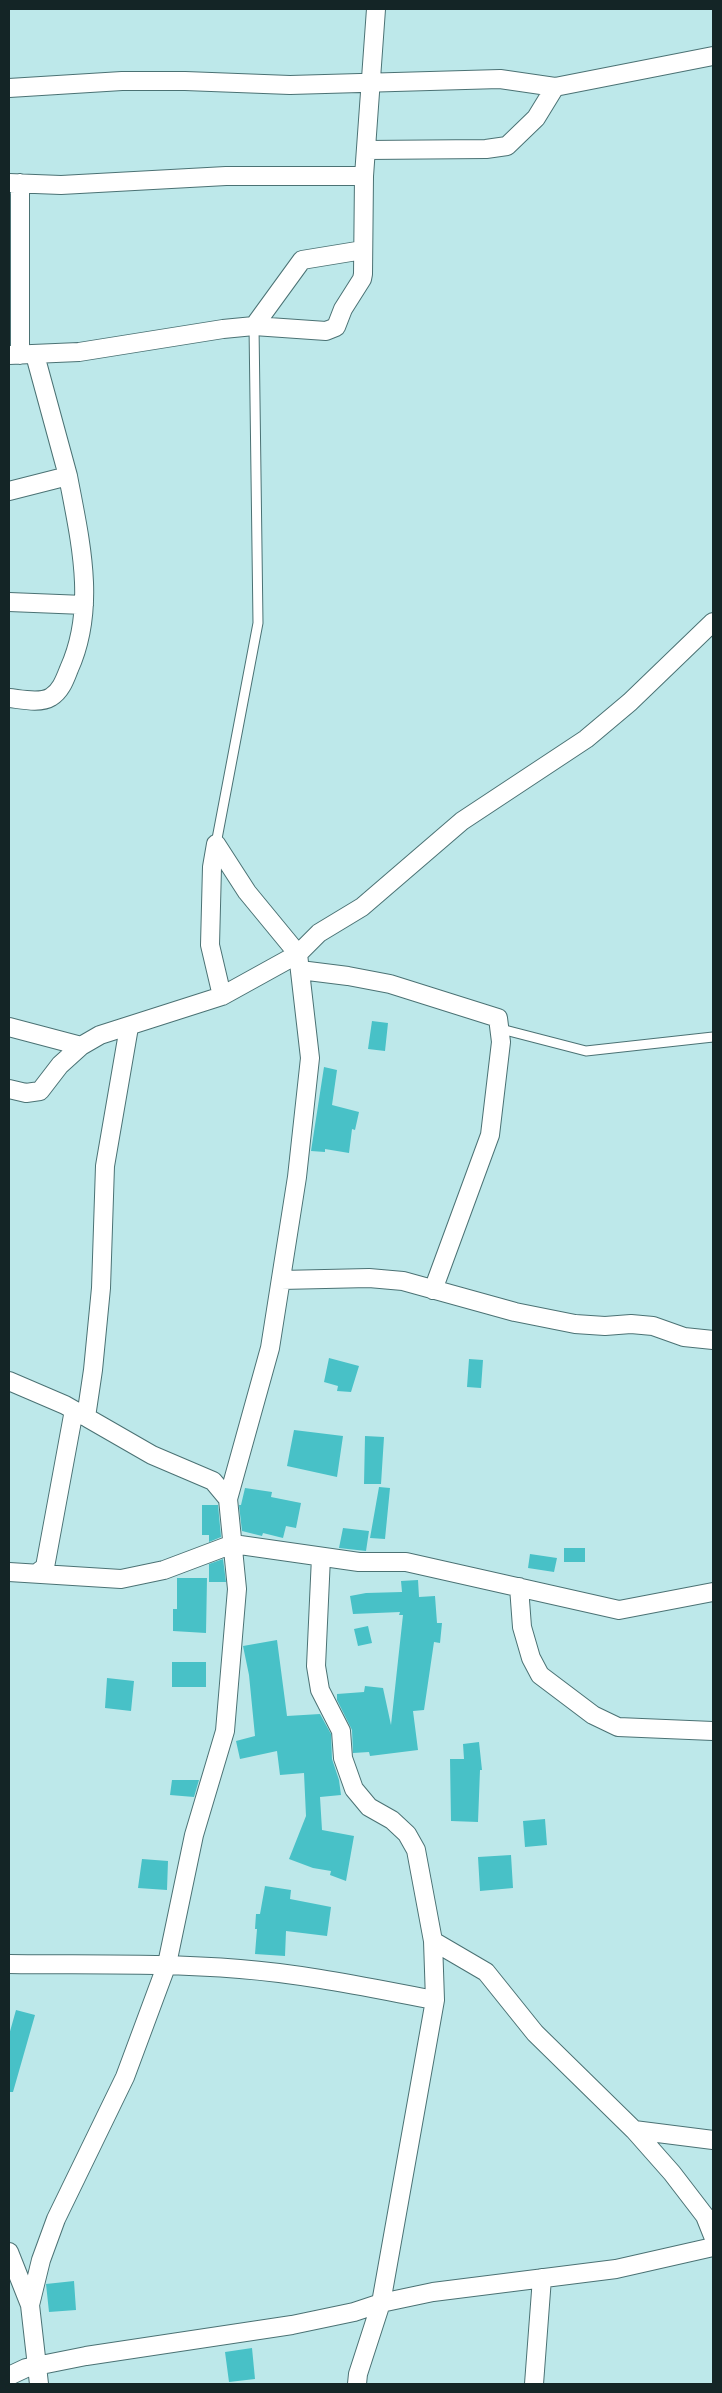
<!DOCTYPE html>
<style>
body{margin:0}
#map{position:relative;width:722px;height:2393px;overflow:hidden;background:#bde8ea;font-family:Raleway,sans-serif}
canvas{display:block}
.frame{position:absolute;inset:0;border:10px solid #142526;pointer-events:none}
</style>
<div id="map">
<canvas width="722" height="2393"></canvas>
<div class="frame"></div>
</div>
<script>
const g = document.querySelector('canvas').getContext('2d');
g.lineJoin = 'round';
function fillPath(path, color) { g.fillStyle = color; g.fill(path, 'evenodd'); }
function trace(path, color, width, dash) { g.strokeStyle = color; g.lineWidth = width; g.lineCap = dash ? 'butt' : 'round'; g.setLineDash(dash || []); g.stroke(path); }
fillPath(new Path2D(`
 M372 1021 388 1023 385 1051 368 1049Z
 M324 1067 337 1070 332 1105 359 1112 355 1130 352 1129 349 1153 325 1149V1152L311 1151Z
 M329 1358 359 1366 351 1392 337 1391 338 1386 324 1382Z
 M469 1359 483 1360 481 1388 467 1387Z
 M294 1430 343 1436 337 1477 287 1466Z
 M365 1436 384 1437 381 1484H364Z
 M379 1487 390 1488 385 1539 370 1538Z
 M245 1488 272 1492 271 1497 301 1503 296 1528 286 1526 283 1538 263 1533 262 1536 242 1531 239 1505H241Z
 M202 1505H218L221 1537 209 1542V1535H202Z
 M343 1528 369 1531 366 1551 339 1548Z
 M564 1548H585V1562H564Z
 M530 1554 557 1558 554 1572 528 1568Z
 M223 1559 226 1582H209V1564Z
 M177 1578H207L206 1633 173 1631V1609H177Z
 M418 1580 419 1597 435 1596 437 1623H442L440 1643 434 1642 424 1710 413 1711 418 1750 370 1756 369 1752 353 1753 352 1730 337 1700V1694L364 1692 365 1686 383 1688 391 1725 403 1615H399L400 1612 353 1614 350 1596 366 1593 402 1592 401 1581Z
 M368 1626 372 1643 358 1646 354 1629Z
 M277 1640 287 1716 320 1714 331 1734 332 1759 339 1780 341 1795 320 1797 322 1830 354 1836 346 1881 330 1875 331 1871 313 1868 289 1859 306 1816 304 1773 280 1775 277 1751 240 1759 236 1741 255 1736 249 1675 243 1646Z
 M172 1662H206V1687H172Z
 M107 1678 134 1681 131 1711 105 1708Z
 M479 1742 482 1770H480L478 1822 451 1821 450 1759H464L463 1744Z
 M172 1780H199L194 1797 170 1795Z
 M545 1819 547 1845 525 1847 523 1821Z
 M511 1855 513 1888 480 1891 478 1857Z
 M142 1859 168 1861 167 1890 138 1888Z
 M265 1886 291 1890 290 1899 331 1907 327 1936 286 1931 285 1956 255 1954 257 1929H255L256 1914H260Z
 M16 2010 35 2015 13 2092H9V2035Z
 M74 2281 76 2310 49 2312 46 2284Z
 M252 2348 255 2379 229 2382 225 2352Z`), '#48c1c7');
const lane = new Path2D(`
 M216 844 258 623 254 326
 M501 1029 586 1051 713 1037`);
const street = new Path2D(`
 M9 88 122 81H185L290 85 500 79 555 87 713 56
 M366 150 486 149 507 146 536 118 555 87
 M9 183 61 185 226 176H364
 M254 326 302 260 363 250
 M9 355 79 352 223 329 254 326 326 331 336 327 343 309 362 279 363 274 364 176 376 9
 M20 355V183
 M9 491 68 476 35 355
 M9 602 84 605
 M9 698C20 699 40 704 51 697 61 691 65 679 69 669 97 607 80 540 68 476
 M216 844 212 867 210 945 222 996
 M300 970 348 976 390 984 498 1018 501 1042 490 1135 433 1290
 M9 1027 81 1046
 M9 1089 26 1093 40 1091 60 1065 81 1046 100 1035 222 996 298 954 319 933 362 907 462 821 586 739 630 702 713 622
 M281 1280 369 1278 403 1281 515 1312 575 1324 605 1326 631 1324 653 1326 684 1337 713 1340
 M9 1381 65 1405 152 1455 213 1481 228 1499
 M86 1417 93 1370 101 1288 105 1166 129 1027
 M321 1557 316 1666 320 1690 341 1731 343 1758 354 1789 369 1807 392 1820 407 1834 416 1850 433 1941 435 2000 381 2303 358 2374 357 2384
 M9 1572 121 1579 164 1570 233 1544 359 1562H406L619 1610 713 1592
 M37 1573 45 1567 74 1410
 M519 1587 522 1627 531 1658 540 1675 593 1715 618 1727 713 1731
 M433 1941 486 1972 535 2033 634 2130 672 2173 705 2216 713 2236
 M9 1964C86 1965 163 1963 240 1969 305 1974 370 1988 435 2000
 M634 2130 713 2140
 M9 2252 30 2305 39 2384
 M30 2305 41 2260 56 2219 125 2077 167 1964 194 1835 225 1731 237 1589 228 1499 270 1348 297 1177 310 1058 298 954 247 892 216 844
 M9 2376 26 2368 86 2356 292 2325 354 2312 381 2303 433 2292 616 2269 713 2247
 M534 2384 542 2278`);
trace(lane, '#4b7274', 11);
trace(street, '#4b7274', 20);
trace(lane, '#fff', 9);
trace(street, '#fff', 18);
</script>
